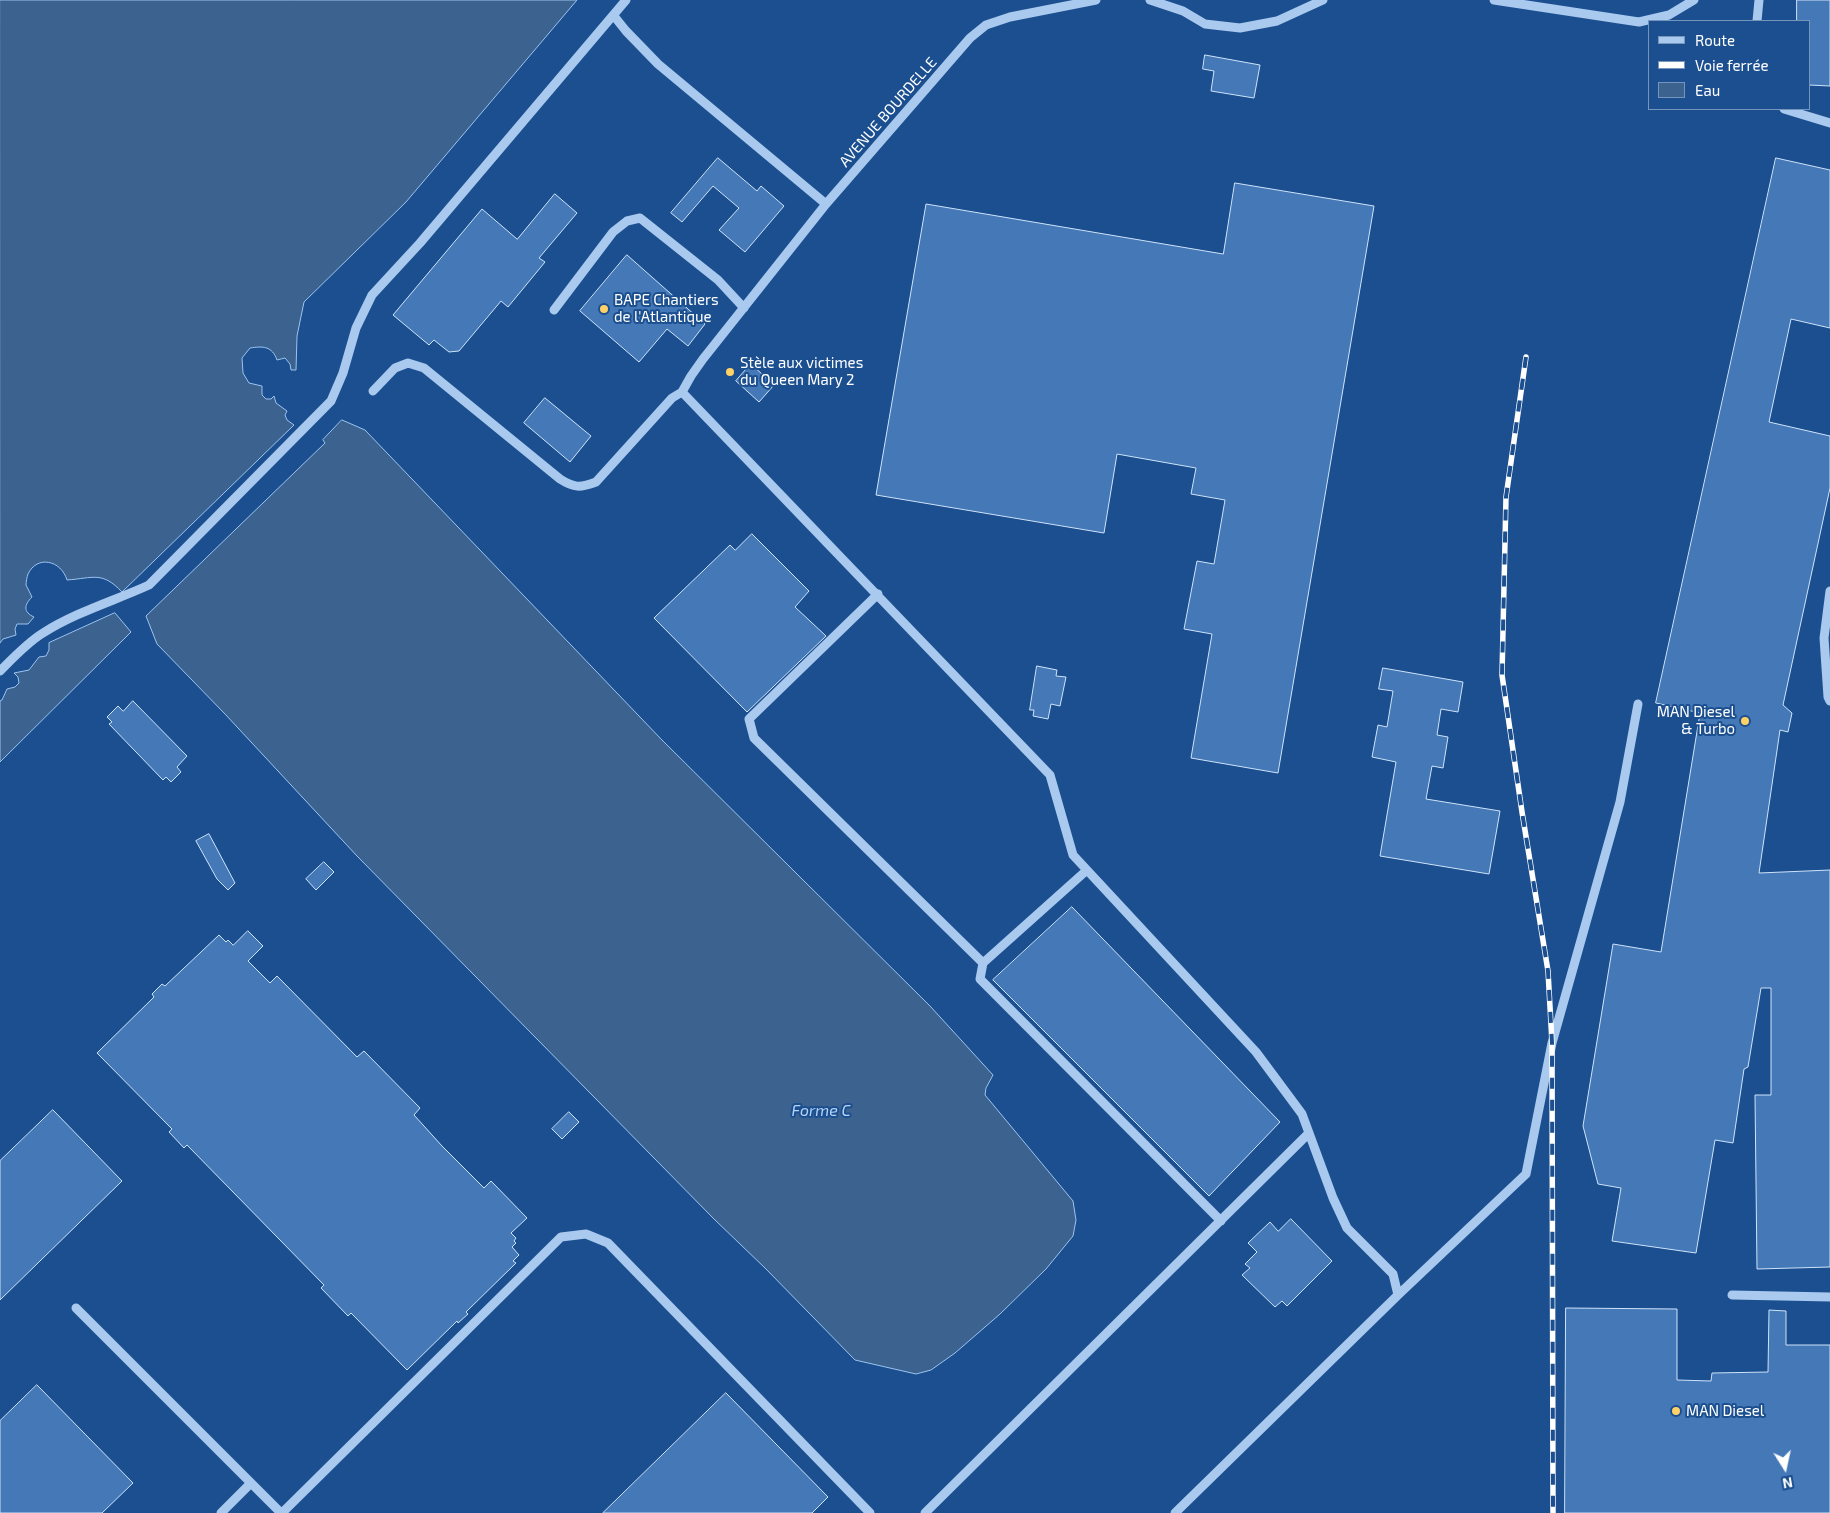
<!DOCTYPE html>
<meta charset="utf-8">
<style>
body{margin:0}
#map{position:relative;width:1830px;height:1513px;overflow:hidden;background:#1b4f8f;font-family:"Exo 2",sans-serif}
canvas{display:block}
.legend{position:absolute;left:1648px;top:20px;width:162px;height:90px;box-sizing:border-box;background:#1b4f8f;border:1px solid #7695bc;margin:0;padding:6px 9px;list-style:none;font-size:15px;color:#fff}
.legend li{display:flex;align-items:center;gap:10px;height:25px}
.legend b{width:25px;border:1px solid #7695bc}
.north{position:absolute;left:1760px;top:1443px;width:50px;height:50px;-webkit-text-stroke:4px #1b4f8f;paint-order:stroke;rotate:170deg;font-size:14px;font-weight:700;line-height:20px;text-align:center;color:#fff}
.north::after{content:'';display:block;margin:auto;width:18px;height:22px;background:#fff;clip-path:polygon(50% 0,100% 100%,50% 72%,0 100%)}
</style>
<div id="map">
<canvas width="1830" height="1513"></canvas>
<ul class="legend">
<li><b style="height:6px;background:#a9c9ee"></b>Route</li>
<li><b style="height:6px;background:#fff"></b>Voie ferrée</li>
<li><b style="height:14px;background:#3c6290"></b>Eau</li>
</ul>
<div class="north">N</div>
</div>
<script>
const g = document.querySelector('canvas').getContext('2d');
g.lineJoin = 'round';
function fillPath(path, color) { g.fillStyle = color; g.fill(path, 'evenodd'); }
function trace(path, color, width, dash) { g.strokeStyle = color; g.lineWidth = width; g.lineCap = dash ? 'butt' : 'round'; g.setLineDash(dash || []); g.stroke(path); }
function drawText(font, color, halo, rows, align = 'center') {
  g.font = font + ' "Exo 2",sans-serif'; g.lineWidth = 4; g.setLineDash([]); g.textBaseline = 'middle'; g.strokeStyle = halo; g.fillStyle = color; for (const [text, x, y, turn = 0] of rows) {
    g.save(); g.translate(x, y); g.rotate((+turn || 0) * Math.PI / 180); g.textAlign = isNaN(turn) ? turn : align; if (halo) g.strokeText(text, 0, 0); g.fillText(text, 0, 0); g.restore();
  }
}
const water = new Path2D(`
 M0 0H577L406 202 304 302 297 336 296 370H291L290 364 285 358 277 360C272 346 263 346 250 348L242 358 243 373 249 383 262 386V395L266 399H271L274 396 276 403 287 411 285 415 287 420 294 425 122 592C102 571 94 578 67 580 61 560 37 555 28 574 27 577 26 582 26 585L32 597C24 605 23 612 34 617L28 624H17L15 629 16 635 3 639 0 643Z
 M342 420 365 430 662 740 930 1006 993 1075 986 1088 985 1095 1073 1201 1076 1220 1073 1236 1046 1269 1000 1314 955 1353 931 1370 916 1374 855 1360 766 1269 714 1219 357 856 225 714 157 644 146 616 325 443 323 440Z
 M115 613 131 632 0 762V701L2 700 7 689 15 687 19 683 18 677 14 673 29 670 39 657 46 656 49 650V643Z`);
fillPath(water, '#3c6290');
trace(water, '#9cc4f0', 1);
const building = new Path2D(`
 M1797 0H1830V86L1809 85V21H1797Z
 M1205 55 1260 65 1254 98 1211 91 1214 71 1203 69Z
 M718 158 757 191 761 186 784 206 745 252 719 230 739 208 713 186 682 222 671 213Z
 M1776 158 1830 170V328L1791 319 1769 422 1830 436V488L1783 705 1792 713 1788 732 1780 730 1759 873 1830 870V1267L1757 1269 1755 1095H1771V988H1761L1748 1067 1744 1069 1733 1143 1715 1140 1696 1253 1612 1241 1621 1188 1598 1184 1583 1126 1613 944 1661 952 1700 713 1656 703Z
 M1235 183 1374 206 1278 773 1191 758 1212 634 1184 629 1197 561 1214 564 1225 500 1191 494 1196 468 1117 454 1104 533 876 495 926 204 1223 254Z
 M555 194 577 213 539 258 545 262 508 307 501 301 459 351 449 352 434 340 429 345 393 315 482 209 517 239Z
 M627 255 705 324 688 346 667 329 639 362 580 311Z
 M751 364 774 385 759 402 736 381Z
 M545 398 591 436 570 462 524 423Z
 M752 534 809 591 795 607 826 636 747 712 654 618 730 545 735 550Z
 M1037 666 1057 670 1056 676 1066 677 1060 706 1051 704 1048 719 1033 716 1034 710H1030Z
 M1383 668 1463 682 1458 712 1441 709 1437 735 1448 737 1443 768 1432 766 1426 799 1500 811 1489 874 1380 856 1396 762 1372 757 1378 725 1387 727 1393 691 1379 689Z
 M133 701 187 756 177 767 181 772 171 782 166 777 163 780 109 724 112 722 107 717 118 706 123 711Z
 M209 834 235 883 228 890 217 879 196 841Z
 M324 862 334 872 316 890 306 879Z
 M1072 907 1280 1122 1209 1196 993 980Z
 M248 931 263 946 248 961 270 983 277 976 357 1057 364 1051 420 1108 414 1115 442 1146 484 1188 491 1181 527 1218 511 1233 516 1238 514 1241 516 1243 512 1247 519 1255 513 1261 516 1263 466 1312 468 1314 458 1323 457 1321 407 1370 351 1313 348 1316 321 1288 324 1285 187 1145 184 1148 169 1132 172 1129 97 1053 154 997 152 994 162 984 165 986 219 935 226 942 228 940 233 945Z
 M53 1110 122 1181 0 1300V1161Z
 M569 1112 579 1122 562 1139 552 1129Z
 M1291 1219 1332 1261 1287 1306 1282 1301 1275 1307 1242 1275 1250 1268 1245 1264 1257 1252 1248 1243 1270 1222 1278 1231Z
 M1566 1308 1677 1309V1380L1711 1381 1712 1373 1768 1372 1769 1310 1786 1311V1345H1830V1513H1565Z
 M37 1385 133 1483 102 1513H0V1421Z
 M726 1393 828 1497 812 1513H603Z`);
fillPath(building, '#4478b7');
trace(building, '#cfe3fa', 1);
trace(new Path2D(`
 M1096 0 1010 17 986 25 970 38 826 204 703 359 691 376 682 392 1050 775 1073 855 1256 1052 1302 1114 1333 1198 1347 1228 1393 1274 1398 1295 1175 1513
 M1150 0 1183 11 1205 24 1240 28 1277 21 1323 0
 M1494 0 1639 22 1669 15 1694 0
 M614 16 626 31 658 64 826 204
 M1757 21 1759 0
 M1784 109 1830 123
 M554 310 613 232 627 221 640 218 718 280 744 308
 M373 391 395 368 408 363 424 368 560 479C574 488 580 488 596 482L672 398 682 392
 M1830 591 1824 638 1828 697 1830 701
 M878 594 749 719 754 738 983 963
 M0 671C13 658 28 642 43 633 76 612 114 601 149 585L331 401 343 373 356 328 372 295 420 243 626 0
 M1087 870 983 963 980 979 1221 1221
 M1398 1295 1526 1174 1552 1043 1620 802 1638 704
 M1732 1295 1830 1297
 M76 1308 281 1513
 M221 1513 251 1483
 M282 1513 561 1237 586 1234 608 1243 870 1513
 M925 1513 1309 1133`), '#a9c9ee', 9);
const rail = new Path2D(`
 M1526 357 1506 497 1502 675 1522 812 1548 971 1552 1043 1553 1513`);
trace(rail, '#fff', 5.5);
trace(rail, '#1b4f8f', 4, [11]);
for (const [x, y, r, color] of [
 [604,309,5,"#ffd166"],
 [730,372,5,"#ffd166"],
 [1745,721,5,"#ffd166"],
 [1676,1411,5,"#ffd166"]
]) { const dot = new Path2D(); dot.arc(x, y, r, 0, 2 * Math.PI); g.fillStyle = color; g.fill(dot); trace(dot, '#1b4f8f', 2); }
drawText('15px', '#fff', '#1b4f8f', [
 ["AVENUE BOURDELLE",888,112,-49]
]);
drawText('15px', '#fff', '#1b4f8f', [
 ["BAPE Chantiers",614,300],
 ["de l'Atlantique",614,317],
 ["Stèle aux victimes",740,363],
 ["du Queen Mary 2",740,380],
 ["MAN Diesel",1735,712,"right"],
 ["& Turbo",1735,729,"right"],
 ["MAN Diesel",1686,1411]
], 'left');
drawText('italic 16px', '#b5d3f5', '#1b4f8f', [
 ["Forme C",821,1111]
]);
</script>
